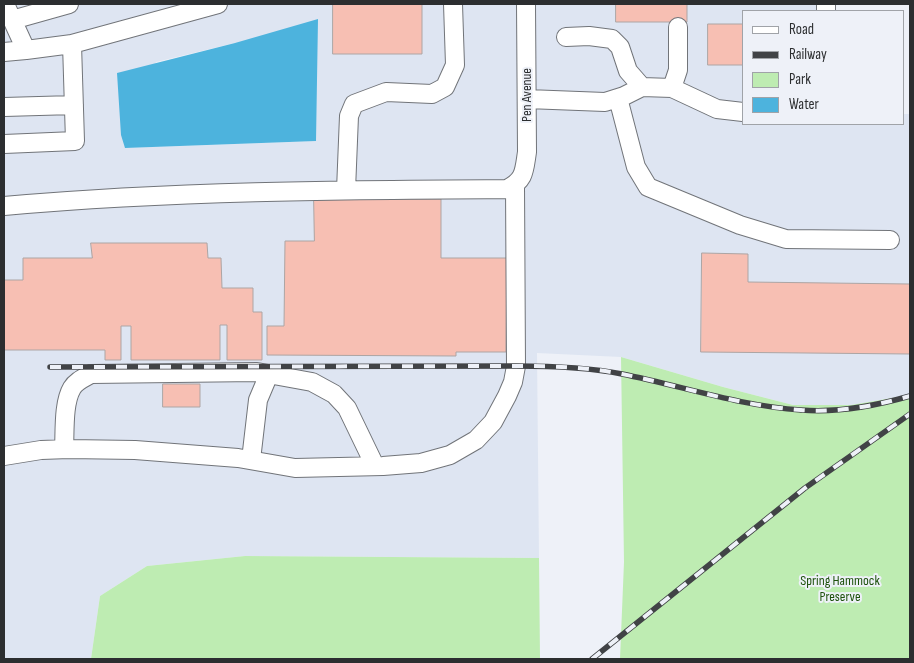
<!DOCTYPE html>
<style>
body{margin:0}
#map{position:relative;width:914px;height:663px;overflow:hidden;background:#eef1f8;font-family:"Sofia Sans Condensed",sans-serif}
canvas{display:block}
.frame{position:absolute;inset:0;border:5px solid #2c2e30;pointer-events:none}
.legend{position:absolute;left:742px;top:10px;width:162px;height:115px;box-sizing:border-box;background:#eef1f8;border:1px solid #a0a3a8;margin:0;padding:6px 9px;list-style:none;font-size:15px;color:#2c2e30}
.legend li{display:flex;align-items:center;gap:10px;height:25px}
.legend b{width:25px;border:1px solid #a0a3a8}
</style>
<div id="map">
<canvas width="914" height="663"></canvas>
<div class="frame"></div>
<ul class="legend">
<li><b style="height:6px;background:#fff"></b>Road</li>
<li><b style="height:6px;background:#414346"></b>Railway</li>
<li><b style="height:14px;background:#beecb2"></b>Park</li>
<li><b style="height:14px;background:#4db3dd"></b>Water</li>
</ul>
</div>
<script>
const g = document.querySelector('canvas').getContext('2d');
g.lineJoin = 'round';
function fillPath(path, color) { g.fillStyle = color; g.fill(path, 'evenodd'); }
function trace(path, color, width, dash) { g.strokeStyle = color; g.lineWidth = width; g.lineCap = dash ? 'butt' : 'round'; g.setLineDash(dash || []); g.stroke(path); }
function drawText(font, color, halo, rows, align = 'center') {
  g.font = font + ' "Sofia Sans Condensed",sans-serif'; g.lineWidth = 4; g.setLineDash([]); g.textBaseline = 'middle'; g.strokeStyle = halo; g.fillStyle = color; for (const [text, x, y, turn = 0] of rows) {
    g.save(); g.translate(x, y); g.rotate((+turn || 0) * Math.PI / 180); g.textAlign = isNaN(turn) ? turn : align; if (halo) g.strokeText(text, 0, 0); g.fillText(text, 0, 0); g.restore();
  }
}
fillPath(new Path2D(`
 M4 4H825V11H743V124H903V114H910V395L851 405H793L723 387 621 357 537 353 539 558 245 556 147 566 100 596 91 659H4ZM235 43 316 141 125 148 156 62Z`), '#dee5f2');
fillPath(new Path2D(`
 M621 357 723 387 793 405H851L910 395V659H620L624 562Z
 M245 556 539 558 540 659H91L100 596 147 566Z`), '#beecb2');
fillPath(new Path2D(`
 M318 19 316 141 125 148 121 135 117 73 235 43Z`), '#4db3dd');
const building = new Path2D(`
 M333 4H422V54H333Z
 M616 4H687V22H616Z
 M708 24H743V65H708Z
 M314 199H441V258H507L506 352H456V356L267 355V326H284L285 241H314Z
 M91 243H207L208 258H221L222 288H253V312H262V360H227V325H220V360H131V326H121V360H105V350H4V280H23V258H92Z
 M702 253 748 254V282L910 284V354L701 352Z
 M163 384H200V407H163Z`);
fillPath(building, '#f7bfb3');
trace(building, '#ada5a4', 1);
const minor = new Path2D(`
 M5 4 26 50 72 44 218 4
 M826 11V4
 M12 20 69 4
 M566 37 589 36 612 39 620 47 628 71 642 87
 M4 52 26 50
 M672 88 678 70V27
 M618 98 636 167 648 187 740 225 786 239 890 240
 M527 99 605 102 624 96 642 87 672 88 717 109 743 112
 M4 107 74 105
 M4 144 75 141 72 44
 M346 190 349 116 354 104 386 92 432 94 445 87 455 65 453 4
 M4 206C171 191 339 190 507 189 525 180 524 171 527 152L526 4
 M64 449C65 432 63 403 72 388 76 381 84 378 91 374L257 372 312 382 334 394 347 408 375 466
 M4 456 41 450 69 449 135 450 238 458 295 468 383 466 421 463 450 455 476 440 493 422 507 396 513 382 516 366 515 185
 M251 460 258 400 269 374`);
trace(minor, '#717479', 20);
trace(minor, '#fff', 18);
const rail = new Path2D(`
 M50 367 516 366C552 366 587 367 622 374 682 386 740 406 801 410 837 413 875 406 910 396
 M592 659 805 488 910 414`);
trace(rail, '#414346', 5.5);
trace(rail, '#eef1f8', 4, [11]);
drawText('14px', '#2c2e30', '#eef1f8', [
 ["Pen Avenue",527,95,-90]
]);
drawText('14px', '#1d510b', '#eef1f8', [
 ["Spring Hammock",840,581],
 ["Preserve",840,597]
]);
</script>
